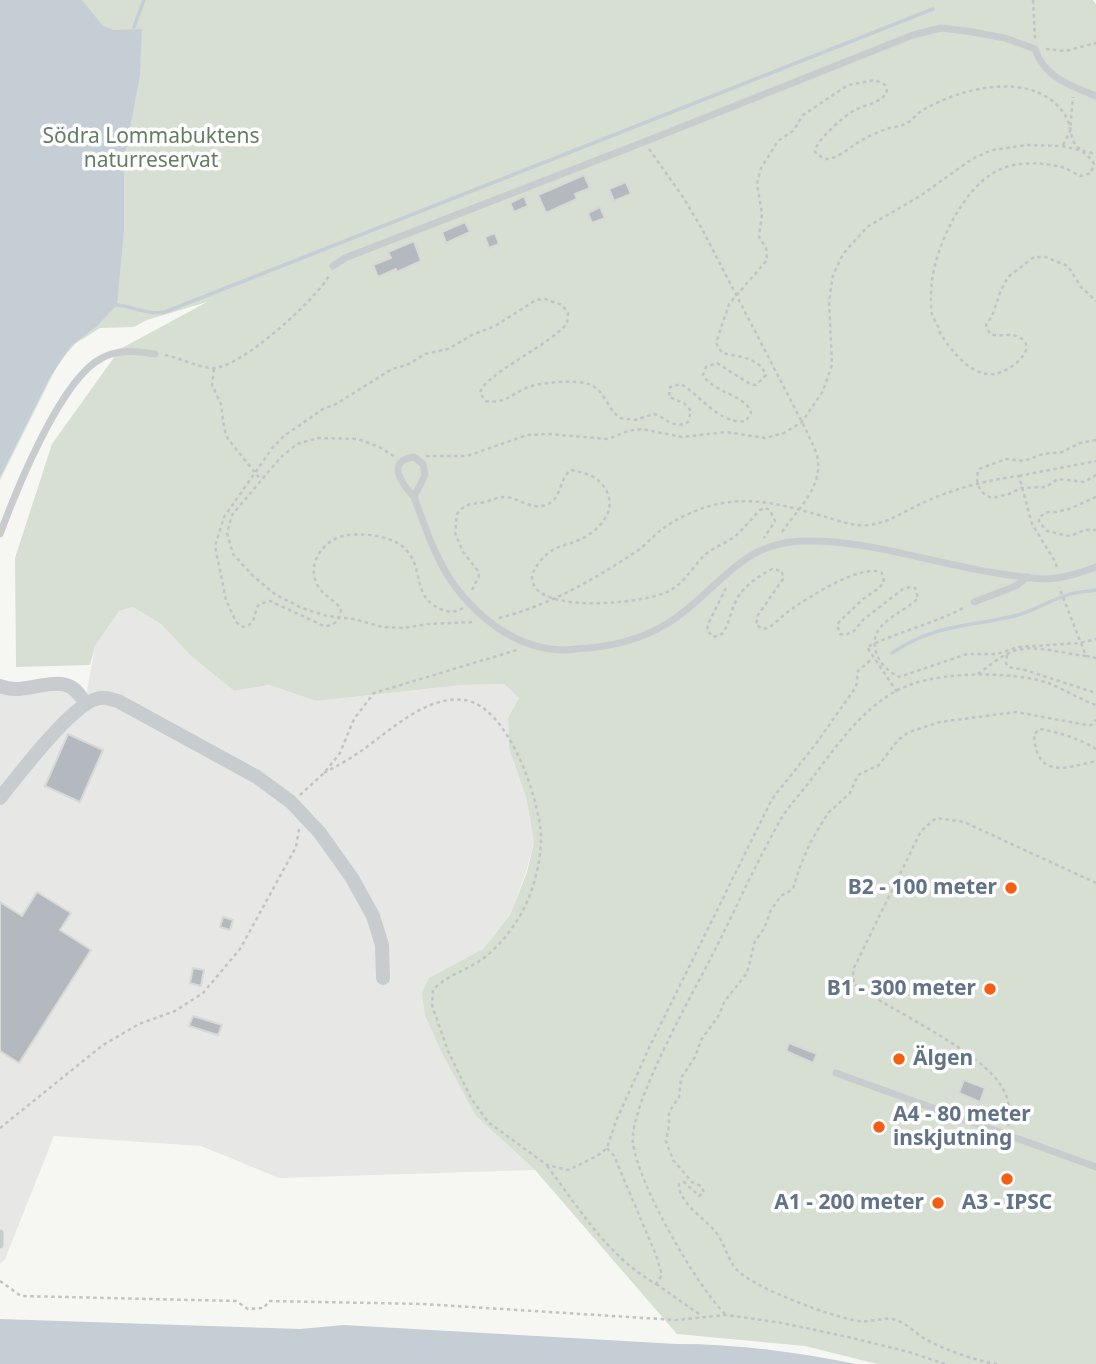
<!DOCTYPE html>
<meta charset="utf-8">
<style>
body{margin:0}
canvas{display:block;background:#f6f7f3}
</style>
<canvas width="1096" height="1364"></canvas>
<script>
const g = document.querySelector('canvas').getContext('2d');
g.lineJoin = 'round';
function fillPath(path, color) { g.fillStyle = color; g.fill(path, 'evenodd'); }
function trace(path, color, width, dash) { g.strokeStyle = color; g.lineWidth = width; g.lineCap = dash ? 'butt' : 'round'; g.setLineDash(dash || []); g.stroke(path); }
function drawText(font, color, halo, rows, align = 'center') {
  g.font = font + ' "Noto Sans",sans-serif'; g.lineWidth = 7; g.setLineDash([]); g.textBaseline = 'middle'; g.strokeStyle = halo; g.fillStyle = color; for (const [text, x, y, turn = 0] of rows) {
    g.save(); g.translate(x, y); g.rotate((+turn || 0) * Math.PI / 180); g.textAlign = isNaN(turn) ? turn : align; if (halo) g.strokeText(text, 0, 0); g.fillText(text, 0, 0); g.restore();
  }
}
fillPath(new Path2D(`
 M133 607 161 624 191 656 234 691 269 685 316 701 463 685 504 684 519 698 508 718 509 749 526 797 534 842 526 872 510 915 483 949 465 960 476 1116 535 1170 279 1178 201 1146 54 1136 5 1259 0 1264V686L49 683 85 702 95 646 119 611Z`), '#e7e8e6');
fillPath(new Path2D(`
 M0 0H1093L1096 4V1364H877L805 1346 677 1334 535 1170 476 1116 442 1053 425 1015 422 993 429 978 483 949 510 915 527 872 534 842 526 797 509 749 508 718 519 698 504 684 463 685 316 701 269 685 234 691 191 656 161 624 133 607 119 611 95 646 90 665 16 667 15 558 52 444 120 349 207 302 147 320 134 327 100 328 75 344 59 362 0 480Z`), '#d7dfd3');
fillPath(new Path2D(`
 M0 0H82L103 26 114 30 142 29 140 75 124 160V230L117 305 97 326 71 346 49 379 0 477Z
 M0 1319 300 1329 344 1325 677 1344C739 1344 796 1352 856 1364H0Z`), '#c5ced4');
trace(new Path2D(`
 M134 27 144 0
 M117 305C135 307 147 315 165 312L933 9
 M892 653C934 624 969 627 1014 616 1035 611 1054 597 1075 593 1082 591 1089 592 1096 590`), '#c5ced4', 3.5);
const building = new Path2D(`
 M584 175 590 188 575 194 577 199 546 213 538 195Z
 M626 182 631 194 614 201 609 189Z
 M524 196 528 206 514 212 510 203Z
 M600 207 605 218 592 223 588 213Z
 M465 222 470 232 446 243 442 232Z
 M495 233 499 244 489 248 485 237Z
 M414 241 421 261 397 272 396 269 378 277 373 265 391 258 388 252Z
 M68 734 103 750 80 802 45 786Z
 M37 892 71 913 60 930 91 950 19 1063 0 1051V902L22 916Z
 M223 917 233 920 230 930 220 927Z
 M193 968 204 970 201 986 190 983Z
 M193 1016 222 1025 218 1035 189 1026Z
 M789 1043 817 1054 813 1063 786 1051Z
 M964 1080 985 1088 980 1102 959 1093Z`);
fillPath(building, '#b3b9bf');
trace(building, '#d8d8d5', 2);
trace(new Path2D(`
 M1033 0 1035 39
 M1046 49 1066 51 1096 43
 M1063 145 1070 131 1073 97
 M649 149 683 197 702 229 802 422C807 432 812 442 816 452 827 485 796 510 780 535
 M165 355C181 358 196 367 212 368 239 370 318 298 330 274
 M214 369 212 385 221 404 224 428 228 439 261 480
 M1096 440 1080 443 1062 452 1043 454 1024 461 1006 459 979 469C974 481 979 494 992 498L1009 494 1021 488 1046 487 1058 479 1084 482 1096 475
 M394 456 379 447 358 439 318 438 297 444 280 458 232 515 227 533 233 554 252 575 276 595 302 608 327 616 354 619 382 627 404 628 428 624 475 622
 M426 456H467L527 435 548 434 608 439 628 431 642 429 682 437 726 432 765 438 784 433 802 422 823 391 832 365 829 301 833 275 843 254 867 227 920 196 972 159 992 150 1027 145 1062 146 1096 154
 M1019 476 1096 461
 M1096 497 1069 509 1056 512H1048L1039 517V522L1047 531 1064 535 1070 536 1085 530H1096
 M726 588 708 624 707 630 713 637 722 634C729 624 730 614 735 603 741 588 758 576 772 569L782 571 783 579 758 615 756 625 763 629C774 627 780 617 789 611 807 598 863 562 882 573L884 582 879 588 863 599 840 621 837 625 840 634 845 635 854 631 864 619 903 589 910 587 915 588 918 598C904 614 867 622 876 652 879 663 889 672 899 677L967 654H997L1018 647 1080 643 1096 639
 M472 590 479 576 478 571 463 552 455 533 457 514C465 504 469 504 480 503 489 502 497 496 506 497 521 499 532 511 548 504 562 498 559 478 571 470 586 473 598 476 606 490 618 512 598 531 579 540 571 544 562 545 554 549 546 553 532 568 532 578 534 616 648 603 669 591 686 582 693 565 707 553 715 547 726 543 734 537 744 529 751 519 760 510L765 508 770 510 775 521 764 538
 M463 608C456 612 451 613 443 610 412 599 424 571 408 552 396 536 366 533 348 535 327 537 307 560 316 582 320 594 334 599 341 609 340 620 335 626 324 626L270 601 259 604C253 613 257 625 243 627L236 622 226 600 215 546 224 517 273 447 284 436 323 409 336 404 392 369 407 365 425 354 448 349 472 335 495 326 536 300 545 299 562 305 568 313 567 323C551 345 484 374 480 393L486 401C504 404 511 395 526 388 539 382 578 379 591 385 605 391 608 410 620 418L635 420 654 414C666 418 675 430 688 422L691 411 684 403 669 397 670 387 681 384C701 396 720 425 746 421L751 413C747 395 713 393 703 375L706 367 717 363 750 384 756 385 766 375C759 357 739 357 722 353L716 343 729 304 767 260 766 248 759 237 762 214 757 184 761 168 773 149 778 141 793 131 803 115 848 85 875 80 885 85 887 91C883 103 866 104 855 110 845 115 815 141 815 152L824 159C840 159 849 147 862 140 869 136 878 132 886 129 893 127 900 127 907 123 913 120 917 113 923 110 962 87 1035 69 1065 115 1070 123 1070 131 1073 140 1076 149 1089 154 1094 164L1091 173 1081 176C1073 173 1066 167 1057 166 1039 162 1015 162 999 170 964 186 936 245 932 281 931 291 930 304 932 314 934 321 939 325 940 333 951 350 971 377 994 374 1007 373 1038 351 1022 339 1012 331 1001 338 990 334L986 325 992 316 1001 290 1008 277 1034 257H1045L1068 266 1081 287 1096 301
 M499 618C548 606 595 579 637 551 646 545 652 537 661 530 672 521 689 513 703 508 746 494 781 504 822 516 834 519 846 524 858 525 883 528 905 510 927 501 956 488 987 480 1019 476L1032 524 1056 563 1057 570
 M1007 655 1006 663 1008 667 1025 670 1096 693
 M1086 656 1096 658
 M978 674C990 665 1003 654 1017 650 1038 645 1065 654 1086 656L1059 587
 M897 692 867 647C899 631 934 624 965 607
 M1096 749C1080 739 1058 732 1040 729L1034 734C1036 780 1066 768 1096 761
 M324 773C337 766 350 759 361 751 390 731 426 695 464 700 508 705 540 800 541 837 541 864 532 897 518 919 508 935 494 952 478 962 462 972 446 976 433 990L432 1005 448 1051 471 1098 488 1122 547 1165 568 1170 597 1156 607 1148 616 1121 649 1048 772 799 815 745 856 687 858 671 873 658
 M300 795 324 773 340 753 354 719 374 693 517 650
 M1008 1126C1010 1114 1010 1101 1003 1089 984 1052 891 1011 854 984L853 970 921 831 936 818 964 822 1096 883
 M0 1128 103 1045 139 1024 175 1011 203 993 240 949 296 847 299 829
 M547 1166C580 1209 607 1256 656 1284L662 1275 656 1255 614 1156 607 1148
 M0 1281 21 1296 236 1301 248 1309 264 1308 269 1301 423 1304 676 1320 726 1315 782 1323 848 1337 909 1352 945 1364
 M656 1284 702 1316
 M725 1314C696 1285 638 1184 633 1143 628 1106 698 984 717 946 739 902 759 856 784 814 792 802 802 792 810 781 837 745 868 699 912 684 947 672 1013 671 1048 683 1064 689 1079 699 1096 705
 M997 1364C977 1361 945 1350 927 1340 916 1334 908 1324 896 1320 883 1316 872 1323 859 1321 834 1318 754 1288 737 1270 726 1258 725 1241 713 1229 702 1217 678 1201 679 1184L684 1182 699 1196 704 1192 701 1186 692 1182 673 1160 666 1141 669 1126V1112L679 1097 681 1078 695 1057 701 1040 719 1015 724 1002 747 973 755 941 764 929 771 910 781 896 793 889 799 869 811 841 828 813 850 793 858 775 879 765 898 740 909 732 940 722 1016 712 1087 725H1091L1096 720`), '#c1c3c5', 2.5, [3.5, 3.5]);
trace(new Path2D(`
 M333 266 345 258 644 142 913 35 941 28 967 31 1005 38 1035 49C1044 77 1070 86 1096 96
 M414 497C402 484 385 461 414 457L423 464 425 475 414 497C421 515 427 534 435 551 457 601 505 648 562 650 571 650 580 648 589 648 620 645 651 636 677 617 723 584 742 542 805 541 873 540 940 566 1008 575 1020 576 1033 579 1045 579 1062 579 1080 573 1096 567
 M0 534C16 491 61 378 102 358 118 349 137 351 155 354
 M974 602 1016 586 1027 577
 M836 1073 1096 1167
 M0 1233V1245`), '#c8cccf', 7);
trace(new Path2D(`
 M0 686C31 699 66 663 85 704
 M0 798C18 776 75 699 101 698 106 697 113 700 118 701L257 777 291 802 320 833 352 878 373 916 382 945 383 978`), '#c8cccf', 14);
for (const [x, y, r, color] of [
 [1011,888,7,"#f45e15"],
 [990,989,7,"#f45e15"],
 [899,1059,7,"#f45e15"],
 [879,1127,7,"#f45e15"],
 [1007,1179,7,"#f45e15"],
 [938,1203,7,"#f45e15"]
]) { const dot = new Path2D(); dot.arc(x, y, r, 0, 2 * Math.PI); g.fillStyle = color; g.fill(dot); trace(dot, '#fff', 2.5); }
drawText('21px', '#657d62', '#fff', [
 ["Södra Lommabuktens",151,137],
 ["naturreservat",151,161]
]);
drawText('bold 21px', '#627387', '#fff', [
 ["B2 - 100 meter",997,888],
 ["B1 - 300 meter",976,989],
 ["Älgen",913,1059,"left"],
 ["A4 - 80 meter",893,1115,"left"],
 ["inskjutning",893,1139,"left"],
 ["A1 - 200 meter",924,1203],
 ["A3 - IPSC",1007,1203,"center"]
], 'right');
</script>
